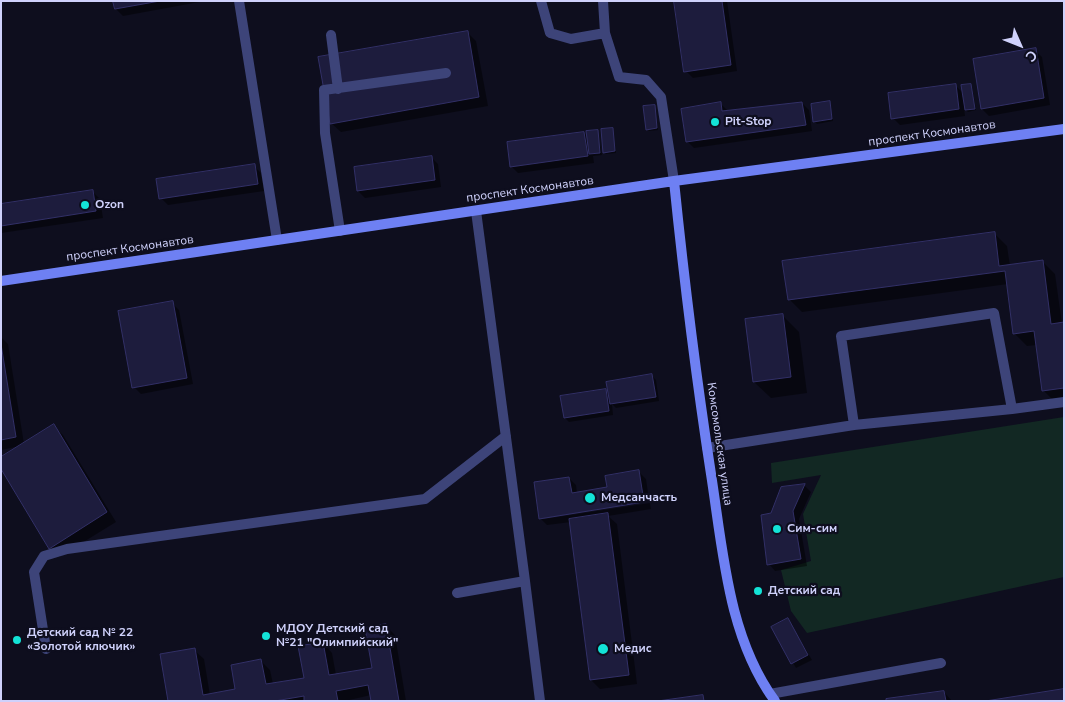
<!DOCTYPE html>
<meta charset="utf-8">
<style>
body{margin:0}
#map{position:relative;width:1065px;height:702px;overflow:hidden;background:#0e0e1e;font-family:"Nunito Sans",sans-serif}
canvas{display:block}
.frame{position:absolute;inset:0;border:2px solid #cfd1fb;pointer-events:none}
.north{position:absolute;left:995px;top:20px;width:50px;height:50px;-webkit-text-stroke:4px #0e0e1e;paint-order:stroke;rotate:134deg;font-size:14px;font-weight:700;line-height:20px;text-align:center;color:#cfd1fb}
.north::after{content:'';display:block;margin:auto;width:18px;height:22px;background:#cfd1fb;clip-path:polygon(50% 0,100% 100%,50% 72%,0 100%)}
</style>
<div id="map">
<canvas width="1065" height="702"></canvas>
<div class="frame"></div>
<div class="north">С</div>
</div>
<script>
const g = document.querySelector('canvas').getContext('2d');
g.lineJoin = 'round';
function fillPath(path, color) { g.fillStyle = color; g.fill(path, 'evenodd'); }
function trace(path, color, width, dash) { g.strokeStyle = color; g.lineWidth = width; g.lineCap = dash ? 'butt' : 'round'; g.setLineDash(dash || []); g.stroke(path); }
function drawText(font, color, halo, rows, align = 'center') {
  g.font = font + ' "Nunito Sans",sans-serif'; g.lineWidth = 4.5; g.setLineDash([]); g.textBaseline = 'middle'; g.strokeStyle = halo; g.fillStyle = color; for (const [text, x, y, turn = 0] of rows) {
    g.save(); g.translate(x, y); g.rotate((+turn || 0) * Math.PI / 180); g.textAlign = isNaN(turn) ? turn : align; if (halo) g.strokeText(text, 0, 0); g.fillText(text, 0, 0); g.restore();
  }
}
fillPath(new Path2D(`
 M1064 417V577L807 633 791 611 781 570 811 561 803 514 821 475 772 483 771 463Z`), '#122823');
fillPath(new Path2D(`
 M115 1H205L123 16 116 9Z
 M675 1H727L737 71 693 78 686 71Z
 M467 32 476 41 488 106 341 132 331 123Z
 M1035 50 1042 57 1050 105 989 116 982 109Z
 M955 85 963 93 970 85 972 87 976 110 968 112 964 108 965 116 900 125 893 118Z
 M720 103 727 110 802 103 809 110 812 131 694 148 687 141Z
 M829 103 833 121 817 124 815 122Z
 M654 106 658 130 649 131 647 129Z
 M612 129 616 153 606 154 604 152Z
 M597 131 602 155 593 156 594 163 518 173 511 166 584 133 588 137Z
 M431 157 438 164 441 187 365 198 358 191Z
 M254 166 261 173 264 191 168 205 161 198Z
 M93 192 100 199 103 218 1 233V206Z
 M994 233 1007 246 1010 266 1042 261 1055 274 1062 324H1064V402L1056 403 1043 390 1037 345 1027 346 1014 333 1008 284 802 312 789 299Z
 M172 303 179 310 193 384 141 394 134 387Z
 M783 316 799 332 807 393 771 398 754 382Z
 M1 337 8 344 24 444 53 426 63 435 116 522 59 557 50 548 20 446 1 450Z
 M652 376 656 380 659 401 616 408 612 404 613 415 569 422 565 418 606 390 610 394Z
 M639 472 646 479 649 500 544 517V519L650 503 651 509 608 516 617 524 637 684 600 689 591 680 571 522 547 525 540 518 569 478 576 485 577 493 608 488Z
 M804 485 811 492 799 519 807 566 775 571 769 564 771 514Z
 M788 620 812 660 796 668 773 628Z
 M386 626 395 635 406 701H372L371 695 345 701H169L194 650 204 659 210 695 236 690 261 661 270 670 273 684 305 679 323 643 332 653 336 675 373 669Z
 M944 692 952 701H887Z`), '#0007');
const building = new Path2D(`
 M113 1H160L115 9Z
 M674 1H722L731 65 684 72Z
 M468 31 479 97 330 124 318 57Z
 M1036 48 1044 98 981 109 973 59Z
 M956 84 959 109 891 119 888 93Z
 M971 84 975 109 965 110 961 85Z
 M830 101 832 119 813 122 811 104Z
 M721 102 722 111 802 102 806 125 686 142 681 109Z
 M655 105 657 128 646 130 643 106Z
 M613 128 615 151 603 153 601 129Z
 M598 130 600 153 589 154 586 131Z
 M584 132 588 156 510 167 507 142Z
 M432 156 435 180 357 191 354 167Z
 M255 164 258 184 159 199 156 179Z
 M93 190 96 211 1 226V204Z
 M995 232 999 266 1043 260 1051 324 1064 322V388L1042 391 1034 331 1013 334 1005 271 788 300 782 261Z
 M173 301 187 378 132 388 118 311Z
 M783 314 791 377 753 382 745 319Z
 M1 344 16 437 1 440Z
 M652 374 656 397 610 404 606 382Z
 M606 389 609 411 564 418 560 396Z
 M54 424 107 512 49 549 1 469V457Z
 M639 470 644 502 539 519 534 482 569 477 572 493 607 487 605 476Z
 M805 484 793 511 801 559 767 565 761 515 771 513 781 487Z
 M608 513 629 675 590 680 569 519Z
 M788 618 808 655 791 664 771 627Z
 M386 624 399 701H371L368 685 336 691 338 701H304V696L275 701H168L160 654 195 648 203 695 235 689 231 665 261 659 266 684 304 678 298 646 323 642 329 675 372 668 365 628Z
 M1064 689V701H986Z
 M944 691 946 701H886V699Z
 M703 695 704 701H658Z`);
fillPath(building, '#1d1c3d');
trace(building, '#323067', 1);
trace(new Path2D(`
 M239 1 277 240
 M541 1 550 33 571 39 605 33 603 1
 M605 33 619 77 646 80 661 97 674 181
 M331 35 338 89
 M340 231 325 133 324 90 446 73
 M1012 409 1064 402
 M707 448 854 425 1012 409 994 313 841 336 854 425
 M525 581 540 701
 M457 593 525 581 476 211
 M46 649 34 572 44 556 67 549 425 499 506 436
 M770 694 941 663`), '#3d4479', 10);
trace(new Path2D(`
 M674 181C684 279 696 377 711 474 723 551 728 637 775 701
 M1 281 674 181 1064 129`), '#6e80f3', 10);
for (const [x, y, r, color] of [
 [715,122,5,"#13e3d7"],
 [85,205,5,"#13e3d7"],
 [590,498,6,"#13e3d7"],
 [777,529,5,"#13e3d7"],
 [758,591,5,"#13e3d7"],
 [266,636,5,"#13e3d7"],
 [17,640,5,"#13e3d7"],
 [603,649,6,"#13e3d7"]
]) { const dot = new Path2D(); dot.arc(x, y, r, 0, 2 * Math.PI); g.fillStyle = color; g.fill(dot); trace(dot, '#0e0e1e', 2); }
drawText('bold 12px', '#cfd1fb', '#0e0e1e', [
 ["Pit-Stop",725,122],
 ["Ozon",95,205],
 ["Медсанчасть",601,498],
 ["Сим-сим",787,529],
 ["Детский сад",768,591],
 ["МДОУ Детский сад",276,629],
 ["№21 \"Олимпийский\"",276,643],
 ["Детский сад № 22",27,633],
 ["«Золотой ключик»",27,647],
 ["Медис",614,649]
], 'left');
drawText('12px', '#cfd1fb', '#0e0e1e', [
 ["проспект Космонавтов",932,134,-8],
 ["проспект Космонавтов",530,190,-8],
 ["проспект Космонавтов",130,249,-8],
 ["Комсомольская улица",719,444,82]
]);
</script>
